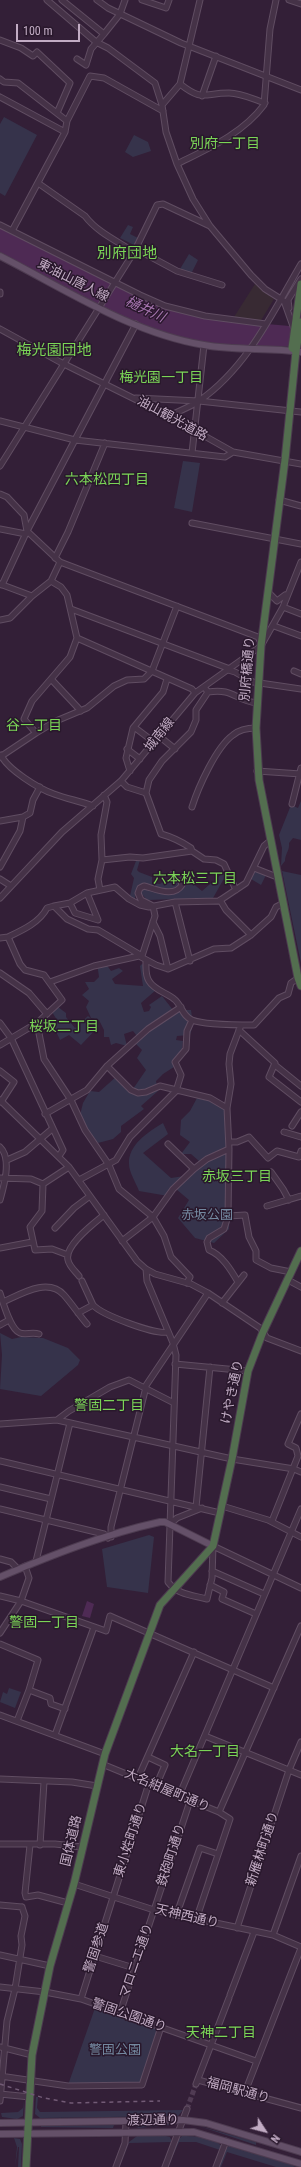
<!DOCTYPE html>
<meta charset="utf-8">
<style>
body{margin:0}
#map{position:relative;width:301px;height:2167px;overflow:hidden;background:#331f37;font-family:"Roboto Condensed",sans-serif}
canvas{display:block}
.north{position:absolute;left:245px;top:2111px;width:40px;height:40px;-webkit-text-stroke:3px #29182c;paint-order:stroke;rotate:126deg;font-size:11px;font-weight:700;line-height:16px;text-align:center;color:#c2acc4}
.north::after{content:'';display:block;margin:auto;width:14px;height:18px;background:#c2acc4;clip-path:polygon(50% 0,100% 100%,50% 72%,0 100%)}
.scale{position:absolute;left:16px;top:24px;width:64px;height:18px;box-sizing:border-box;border:2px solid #c2acc4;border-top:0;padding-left:5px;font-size:12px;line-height:14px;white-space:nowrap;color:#c2acc4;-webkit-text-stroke:3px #29182c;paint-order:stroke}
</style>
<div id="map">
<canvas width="301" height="2167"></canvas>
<div class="north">N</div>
<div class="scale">100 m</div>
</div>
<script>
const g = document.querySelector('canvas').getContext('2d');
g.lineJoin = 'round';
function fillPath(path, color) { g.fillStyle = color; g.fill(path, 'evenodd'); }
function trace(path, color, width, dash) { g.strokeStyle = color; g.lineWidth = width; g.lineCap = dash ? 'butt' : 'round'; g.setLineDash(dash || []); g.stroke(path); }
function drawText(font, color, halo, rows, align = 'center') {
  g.font = font + ' "Roboto Condensed","Noto Sans JP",sans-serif'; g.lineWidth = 3; g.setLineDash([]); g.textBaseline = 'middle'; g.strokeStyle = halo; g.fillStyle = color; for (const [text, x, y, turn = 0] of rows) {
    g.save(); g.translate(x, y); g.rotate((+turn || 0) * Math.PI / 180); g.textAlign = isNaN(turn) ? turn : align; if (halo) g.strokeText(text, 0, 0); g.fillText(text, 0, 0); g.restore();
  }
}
fillPath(new Path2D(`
 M255 284 274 299 260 322 236 318 234 317Z`), '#382a33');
fillPath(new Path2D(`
 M4 117 37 135 5 196 0 193V124Z
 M134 135 148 142 151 151 133 157 125 152Z
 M128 225 133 227 130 234 138 238 134 245 120 238Z
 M189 254 198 260 191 274 180 269Z
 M183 461 200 463 192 512 174 508Z
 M301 801V840L293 838 289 843C290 850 285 854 285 861L281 866 282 848 279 835 291 805 298 808Z
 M140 860 137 870 139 872 152 877V883L160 884 165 880 171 882 176 879 178 883 184 885 191 882 202 891 223 873 226 875 213 898 147 900 141 893 142 889 139 884 135 892V900L130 896 134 878 131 874 136 861Z
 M256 870 266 875 261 885 251 879Z
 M282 871 301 875V963Z
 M104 961 111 971 119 968 123 971 112 979 115 984 143 986 140 966 142 964 146 966 156 990 141 1003 144 1012 149 1011 151 1007 149 1005 162 996 173 1010H191L193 1025 190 1035 177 1036 176 1040 183 1041 182 1049 176 1061 177 1065 163 1074 156 1081 158 1091 141 1106 144 1109 121 1126V1132L113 1139 98 1143 91 1137 80 1115 83 1103 90 1091 99 1092 117 1076 133 1089 146 1070 137 1058 142 1050 134 1042 137 1036 133 1031 124 1034 127 1046 116 1043 111 1045 109 1037H104V1030L99 1020 91 1018 86 1007 89 1001 82 995 89 989 85 982H94L99 977 97 963Z
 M58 1007 66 1013V1017L75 1028 88 1016 99 1026 81 1045 69 1035 60 1040 54 1027 57 1020 52 1012Z
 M197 1098 209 1101 226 1110 230 1209 229 1229 214 1243 195 1238 178 1218 189 1200 176 1189 168 1196 139 1191C136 1183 129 1172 129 1164 128 1145 148 1132 163 1123L168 1134 143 1153 171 1178 191 1175 199 1161 191 1154H181L190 1142 180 1135 181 1120 190 1111Z
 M0 1333 12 1339 21 1337 43 1338 68 1348 80 1360 78 1365 41 1396 0 1389 2 1355Z
 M149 1535 154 1537 148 1593 107 1587 102 1549Z
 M9 1688 21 1692 15 1708 0 1702 3 1692 7 1694Z
 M95 2008 159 2030 141 2084 68 2085Z
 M2 2097 24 2098 23 2116 17 2119 2 2117 1 2113 18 2112 23 2108 24 2099 2 2098Z
 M36 2097H38L37 2108 40 2112 183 2110 178 2116 40 2118 35 2114Z
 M138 2124H169L170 2125 138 2128 136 2126Z
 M114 2125 113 2128 41 2127V2126Z
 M199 2126 256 2142V2145Z
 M137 2136H166L170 2137 172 2142 163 2167 171 2142 129 2143 120 2167 129 2142Z
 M182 2136C193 2136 216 2137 222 2147L215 2167 220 2150 196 2142H179L168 2167 177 2141Z
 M14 2138 20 2139 22 2144 21 2167H18L19 2147H18L15 2167 17 2147Z
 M229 2146 292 2165 295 2167H276L227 2152 221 2167H219L224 2150Z`), '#36334b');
fillPath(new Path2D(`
 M0 227 152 303 177 312 210 319 301 327V348C268 343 235 350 202 343 129 327 66 286 0 253Z
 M87 1601 94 1604 90 1618 82 1616Z`), '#4e2a54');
trace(new Path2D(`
 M187 2109 196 2084`), '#503b53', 5, [5, 2.5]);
const minor = new Path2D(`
 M47 0 96 42 108 48 155 83 162 105 166 132 177 164C209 148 242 134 264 105L270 29 276 0
 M62 0 104 34 120 14 125 0
 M97 0 108 8 181 43 301 90
 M142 0 166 8 169 0
 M289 0 301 4
 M0 40 21 48 33 56 37 52 70 83 57 113
 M77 59 86 65 91 49 104 34
 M0 79 4 82 18 83 67 121 65 132 12 231
 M180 84C203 102 203 93 229 93 241 93 253 99 265 103
 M202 96 216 56
 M0 97 65 132
 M162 105 180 84 200 0
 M67 121 90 76 104 78 163 111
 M177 164 193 199 210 226 251 275 265 289 284 301 294 329
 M38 183 85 216C97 232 117 241 134 252
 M0 225 140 295 165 306 205 316 266 324
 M136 249 177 271 222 285
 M0 292V294
 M289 308 288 300 301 279
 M0 329 60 362 169 416 233 452 301 464
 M136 398 199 401 301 412
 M169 416C179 411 190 407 199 401 247 368 273 312 301 264
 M0 421 75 440 225 457 233 452
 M192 453 204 345
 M0 466 134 252 157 205 163 204 210 226
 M0 494 7 497 24 515 27 531 60 562 258 637 261 643
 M279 500 301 506
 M192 523 301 544
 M0 529 26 534
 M55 558 68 532 105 443
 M0 584 32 596
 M2 585 27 531 136 324
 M268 592 277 601 285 595
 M283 607 301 614
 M71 609 230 669
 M0 620 10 618 32 596 51 581 60 562
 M274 626 301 636
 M77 638 192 689 195 693
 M228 670 235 672 253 682 301 689
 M294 671 301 674
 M51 679 81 711
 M208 692C234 688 234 700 257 703
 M134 727 154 742
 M36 733 56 721 87 708 114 686 127 680 144 679 152 671 177 606
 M159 736 175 749
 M127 749 140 759
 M1 755C7 769 39 789 54 794 67 799 80 801 93 806
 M0 757 36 733 24 719 32 701 70 657 77 638 67 595 61 587 51 581
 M130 771 126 758 133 728 163 692 167 679
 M257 771 301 774
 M121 781 127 787 146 793
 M292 804 301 768
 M192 807C198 788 216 747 233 735 240 729 248 728 256 728
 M0 821 23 817 30 813 33 800 40 787
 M192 851 191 848C182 842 172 837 161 834L146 793 149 780 162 761 191 732 196 720V710L208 692 204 687
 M102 860 130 857 143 858 192 851 204 859 216 860 224 864 236 890
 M0 867 20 831 23 817
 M254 868 277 877
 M0 879 11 886
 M100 890 98 879 102 860 101 835 107 802 104 795
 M0 898 62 832 121 781 195 693 261 646 283 607 301 562
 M220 900 226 910 251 935
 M175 902 190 961
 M70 903 75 913 98 920 87 893
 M151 905 141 900 138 893 140 888 144 886C156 889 174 898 182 885L180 879 172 875
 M153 906 155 916 142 956 98 930 88 929 67 919 54 906 70 903 87 893 115 887 129 899 140 905 149 907 175 902 219 901 246 883 264 846 270 841
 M153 922 160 936 168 969
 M8 937C23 930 40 922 47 908L54 906
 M0 938 8 937 20 964 25 970 44 975 62 1000 37 1023 0 1045
 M146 960C146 967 145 975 149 981 154 990 167 993 174 999 182 1005 182 1016 192 1020 204 1025 240 1025 254 1025L279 998 288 994 291 983 298 978
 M0 973 29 993 47 1014
 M50 982 94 966 139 956 156 965 168 969 214 949 231 948 251 935 271 917 276 907 282 904
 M0 1023 11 1038 63 1150 59 1156
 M37 1023 44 1059 71 1100 85 1130 109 1165 119 1189 153 1217 122 1241
 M239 1030 275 1063 269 1077 301 1102
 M275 1065 301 1086
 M107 1066 131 1090 138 1093 146 1092 160 1086 210 1098 227 1108
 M0 1071 14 1082 1 1102
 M0 1100 69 1167 137 1261 146 1269 147 1281 173 1343 176 1355 168 1582C178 1595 192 1595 207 1599L212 1578 213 1546 301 1588
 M45 1114 87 1090 107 1066 148 1029 181 1007
 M292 1126 301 1112
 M284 1132 301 1137
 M229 1142H237L249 1137 268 1158 277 1151 299 1157 301 1151
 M168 1144 194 1169 207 1159 229 1149 227 1108 231 1084 229 1064 230 1054 241 1025
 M0 1147C12 1158 4 1186 0 1200
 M229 1149 228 1216 224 1229 209 1238 207 1242 209 1250C222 1255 231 1270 238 1282
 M7 1160 25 1152 52 1129
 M271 1172 283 1189 289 1200
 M0 1178 31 1179 43 1184 69 1167
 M79 1180 116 1160 130 1137 176 1091 181 1075 175 1062 186 1049 187 1031 192 1020
 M43 1184 42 1211 30 1227 35 1250 52 1249 68 1255
 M267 1206 301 1196
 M228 1216 245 1215 249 1237 256 1251V1260L271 1268 291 1272
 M55 1228 74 1208 90 1196
 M0 1248 32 1242
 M146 1269 155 1274 191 1284 208 1293 260 1328 267 1338 301 1351
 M79 1276C75 1271 69 1266 68 1260 64 1246 93 1224 104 1215
 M288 1280 301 1287
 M82 1281 93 1305
 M187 1283 190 1277 171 1257 164 1236 153 1217 173 1189 194 1169
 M0 1293C3 1302 10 1329 20 1333 25 1335 33 1332 39 1334
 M3 1302C21 1294 48 1277 64 1295 72 1304 79 1315 87 1324
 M222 1303 244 1275
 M78 1313 93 1305C102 1315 155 1335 168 1332
 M0 1325 9 1320
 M175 1364 248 1371
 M145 1387 208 1293
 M57 1420 232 1459 294 1469 301 1472
 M0 1424 57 1420 69 1411 110 1387 129 1380 174 1403
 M0 1461 220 1513
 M0 1487 51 1499
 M222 1506 268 1520 301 1537
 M196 1507 210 1367
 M0 1509 104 1534 108 1538
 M272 1521 298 1456 296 1448 288 1444 301 1414
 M170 1524 177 1518 202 1508
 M111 1537V1527L146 1387
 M0 1559 11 1562 18 1569
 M36 1561 70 1423
 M212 1571 264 1594
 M210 1585 224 1592 222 1599 256 1614
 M0 1596 21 1601 106 1631 110 1616 274 1688
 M0 1633 21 1601 29 1578 25 1566
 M0 1644 38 1660 29 1690
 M0 1715 105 1754
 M17 1721 29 1690 50 1698 51 1704 65 1709
 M55 1735 94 1627
 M205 1736 301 1775
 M148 1757 165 1765 156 1786
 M102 1764 219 1812 230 1819 196 1920
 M138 1778 194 1652
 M0 1779 72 1782 97 1786
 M179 1796 301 1509
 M219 1812 301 1626
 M0 1844H55L82 1847
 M40 1845 44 1782
 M74 1884 154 1910 273 1935 301 1947
 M26 1897 25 1893 30 1845
 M26 1897 38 1895 68 1903
 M0 1905 22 1907
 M176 1916 200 1848 218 1854
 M237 1928 289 1770 301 1742
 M273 1935 301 1856
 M0 1955 50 1966
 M95 1956 134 1968
 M0 1987 45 1992 81 1999 256 2061
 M230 1995 254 1932
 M81 1999 149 1783
 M120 2013 190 1801
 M0 2047 32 2055
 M0 2076 68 2086 142 2085 161 2027
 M198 2080 301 2108
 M196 2084 229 1998
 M245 2092 301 1948
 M0 2094 30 2097
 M0 2101 7 2021 15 1989 22 1945 21 1936 25 1916 22 1907
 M116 2167 125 2143 126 2122
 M165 2167 187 2109
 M216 2167 226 2141`);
const major = new Path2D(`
 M0 256C65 289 131 333 204 345 237 351 269 347 301 352
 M0 1577C52 1555 105 1534 160 1522H165L213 1546
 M0 2123 183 2120 206 2123 301 2152
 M0 2134 194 2132 301 2164`);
const highway = new Path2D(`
 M301 322 296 351 285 460 261 646 256 728 259 780 298 978 301 986
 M296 351 292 348 301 284
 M26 2167 32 2055 50 1966 74 1884 105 1754 160 1605 213 1546 232 1459 248 1371 263 1332 301 1251`);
trace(minor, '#604d62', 7);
trace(major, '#4e3c51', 8);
trace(highway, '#4c3a4f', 9);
trace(minor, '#453247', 5);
trace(major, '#645068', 6);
trace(highway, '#536e4f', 7);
trace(new Path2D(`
 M0 2084 44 2098 71 2103 160 2101`), '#725b76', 1.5, [4, 4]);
drawText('13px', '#c2acc4', '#29182c', [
 ["東油山唐人線",73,281,27],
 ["油山観光道路",172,419,29],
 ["別府橋通り",248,669,-85],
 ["城南線",160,735,-51],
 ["けやき通り",233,1392,-78],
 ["大名紺屋町通り",167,1791,23],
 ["東小姓町通り",131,1840,-72],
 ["国体道路",72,1841,-77],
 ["新雁林町通り",263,1849,-72],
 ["鉄砲町通り",172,1855,-72],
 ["天神西通り",187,1917,13],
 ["警固参道",97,1948,-72],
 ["マロニエ通り",137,1961,-71],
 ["警固公園通り",129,2016,19],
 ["福岡駅通り",238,2091,15],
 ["渡辺通り",153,2121,-1]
]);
drawText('13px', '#7489a0', '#29182c', [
 ["赤坂公園",207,1216],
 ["警固公園",115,2051]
]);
drawText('14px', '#7bd557', '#29182c', [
 ["別府一丁目",225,144],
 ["梅光園一丁目",161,378],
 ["六本松四丁目",107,480],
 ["谷一丁目",34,726],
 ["六本松三丁目",195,879],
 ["桜坂二丁目",64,1027],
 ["赤坂三丁目",237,1177],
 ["警固二丁目",109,1406],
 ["警固一丁目",44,1623],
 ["大名一丁目",205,1752],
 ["天神二丁目",221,2033]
]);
drawText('italic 14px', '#a574ae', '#29182c', [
 ["樋井川",145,310,25]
]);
drawText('15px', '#7bd557', '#29182c', [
 ["別府団地",127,254],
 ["梅光園団地",54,351]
]);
</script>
